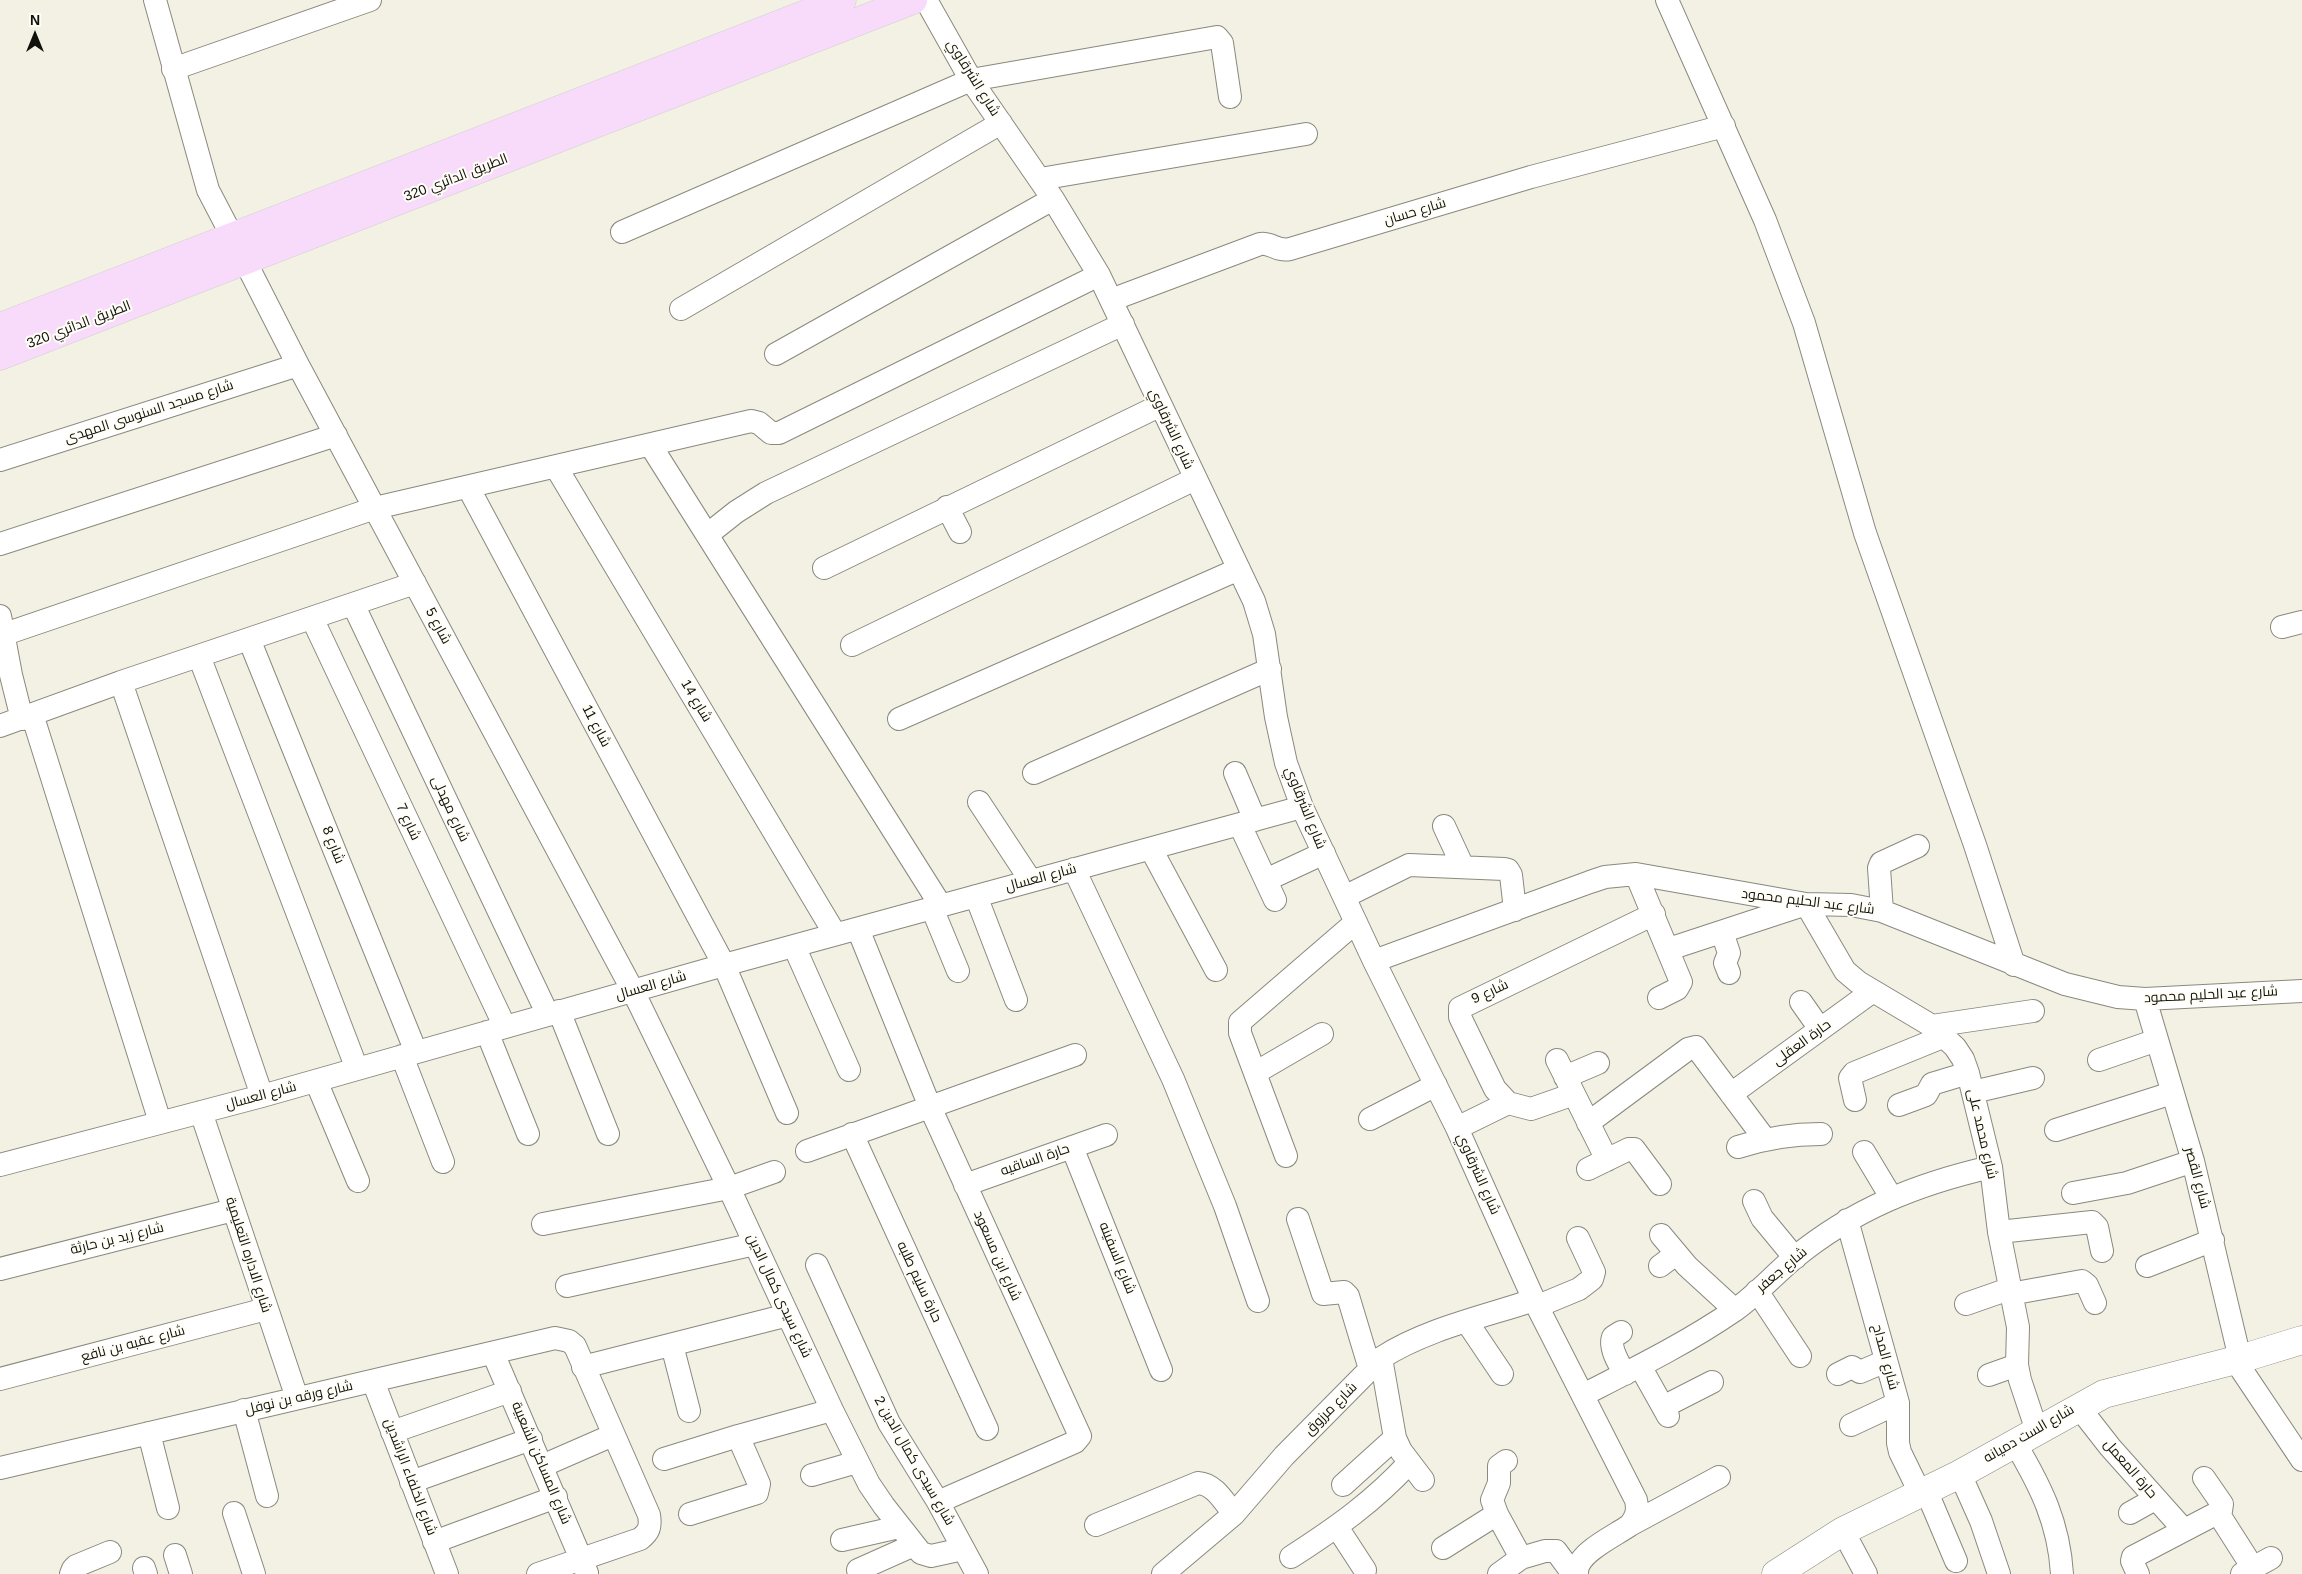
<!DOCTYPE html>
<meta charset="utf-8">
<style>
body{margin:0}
#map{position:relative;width:2302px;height:1574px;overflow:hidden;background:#f2f1e4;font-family:Helvetica,sans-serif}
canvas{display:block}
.north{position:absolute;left:10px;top:10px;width:50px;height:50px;-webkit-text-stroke:4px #fffef6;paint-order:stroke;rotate:0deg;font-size:14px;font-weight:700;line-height:20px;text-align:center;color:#12120d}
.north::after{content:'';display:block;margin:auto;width:18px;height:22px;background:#12120d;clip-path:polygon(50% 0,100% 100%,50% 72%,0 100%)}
</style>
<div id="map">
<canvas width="2302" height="1574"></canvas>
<div class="north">N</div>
</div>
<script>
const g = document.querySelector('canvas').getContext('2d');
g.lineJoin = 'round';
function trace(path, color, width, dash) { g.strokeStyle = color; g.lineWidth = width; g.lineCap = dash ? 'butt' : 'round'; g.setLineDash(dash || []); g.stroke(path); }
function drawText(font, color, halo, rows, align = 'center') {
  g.font = font + ' Helvetica,Cairo,sans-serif'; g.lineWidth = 4; g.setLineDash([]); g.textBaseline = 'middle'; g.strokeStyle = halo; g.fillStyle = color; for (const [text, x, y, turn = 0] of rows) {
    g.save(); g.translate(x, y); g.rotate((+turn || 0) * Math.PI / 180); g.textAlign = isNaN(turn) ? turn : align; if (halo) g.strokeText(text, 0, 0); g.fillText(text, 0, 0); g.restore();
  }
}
const minor = new Path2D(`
 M155 0 208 190 232 236
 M926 0 971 80 1053 199 1099 275 1254 601 1264 634 1276 717 1286 763 1302 807 1374 961 1457 1128 1534 1300 1636 1500C1638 1510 1637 1516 1630 1525 1615 1536 1575 1553 1577 1574
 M1667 0 1765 220 1804 323 1865 533 1975 845 2014 965
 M173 69 370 0
 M1040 179 1306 134
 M622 232 971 80 1217 37 1222 43 1230 97
 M245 261 298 365 633 991 729 1188 832 1410 869 1484 884 1506 921 1553 931 1556 963 1549
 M1111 300 1260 244C1271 242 1277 252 1290 249L1531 177 1724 126
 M681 309 1001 123
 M776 354 1053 199
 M651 446 941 906
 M0 460 298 365
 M556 467 835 934
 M468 487 724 965 787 1113
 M947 507 960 532
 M707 535 736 512 766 493 1123 324
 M0 544 336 435
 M824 568 1159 406
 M353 604 548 1015
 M0 616 11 675 22 719
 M312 618 505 1027
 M2282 627 2302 622
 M2 635 375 508 751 421 759 423 771 433H779L1099 275
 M249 639 416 1052
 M852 645 1195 479
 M199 656 357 1069
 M121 682 262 1096
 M32 714 160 1122
 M899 719 1239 569
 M0 726 121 682 415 583
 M1034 773 1270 669
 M1235 773 1255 820
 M979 802 1031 881
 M1240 825 1275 900
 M1444 826 1463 867
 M1151 849 1216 970
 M1074 869 1173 1079 1225 1206 1258 1301
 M1636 874 1681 982 1677 989 1659 998
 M1266 880 1324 853
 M976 896 1016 1000
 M1344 897 1409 865 1504 869 1508 870 1511 875 1515 910
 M932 908 958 971
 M1882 911 1879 868 1881 863 1918 846
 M858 929 930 1107 1080 1436 1075 1442 938 1502
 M1722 932 1729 953 1725 963 1729 973
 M794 946 849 1070
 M1669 949 1806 904 1845 971 1858 982 1932 1026 1955 1047 1963 1059 1968 1073 1991 1167 1999 1232 2018 1327 2017 1365 2020 1380 2037 1431
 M1374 961 1590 882 1605 877 1636 874 1806 904 1851 905 1882 911 2065 984 2118 997 2145 999 2302 991
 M2145 999 2193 1161 2240 1359
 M1801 1002 1820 1029
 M559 1011 608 1134
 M1932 1026 2033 1011
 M487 1032 528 1134
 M402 1056 443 1162
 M1557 1060 1607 1160
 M2099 1060 2157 1040
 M1255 1073 1322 1034
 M1565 1077 1598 1063
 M316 1081 358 1181
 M1973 1092 2033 1078
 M1574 1094 1531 1109 1508 1103 1495 1089 1460 1017V1008L1654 914
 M1731 1094 1873 991
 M1855 1100 1850 1078 1854 1073 1945 1036
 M1899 1105 1926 1095 1932 1084 1935 1083 1968 1073
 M201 1112 297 1398
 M1370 1119 1436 1085
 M1588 1123 1688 1049 1696 1047 1764 1138
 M1457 1128 1508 1103
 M2056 1130 2172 1093
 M852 1134 987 1429
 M1072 1147 1161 1370
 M1738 1147C1766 1138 1791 1134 1821 1134
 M807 1151 1075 1055
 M1864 1152 1891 1197
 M1286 1156 1240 1033V1022L1356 922
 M0 1165 262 1096 724 965 1302 807
 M1588 1169 1629 1149H1634L1660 1184
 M965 1185 1106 1135
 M2073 1193 2127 1183 2193 1161
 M1754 1201 1762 1218 1795 1258
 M1298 1219 1323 1294 1344 1292 1348 1296 1370 1369
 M1847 1220 1898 1403V1443L1900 1452 1920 1493
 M543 1224 729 1188 774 1172
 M1999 1232 2092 1222 2097 1227 2102 1251
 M1661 1235 1687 1266 1735 1310
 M817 1265 889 1423 938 1502 977 1574
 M1660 1266 1676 1254
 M2147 1266 2213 1240
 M0 1269 233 1210
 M567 1286 755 1244
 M1757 1291 1800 1356
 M2010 1294 2082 1281 2087 1285 2095 1303
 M1966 1304 2009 1289
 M1538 1306 1579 1289 1592 1279 1594 1272 1578 1238
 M1467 1322 1502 1374
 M1621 1332 1613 1337C1609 1348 1619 1364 1625 1374
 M672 1345 689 1411
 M493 1353 587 1573
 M1381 1358 1395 1438 1401 1451 1423 1480
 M2235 1360 2302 1460
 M1640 1366 1668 1416
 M583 1367 788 1315
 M1838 1374 1852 1367 1860 1372 1886 1361
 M1989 1375 2017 1365
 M0 1379 266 1309
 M373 1381 447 1574
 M1583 1395C1634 1369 1687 1343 1735 1310 1756 1295 1774 1275 1794 1258 1854 1209 1917 1184 1991 1167
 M2078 1406 2110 1447 2184 1530
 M1663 1407 1712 1382
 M244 1410 267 1496
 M1851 1425 1898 1403
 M392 1432 510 1391
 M149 1433 168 1508
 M2015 1443C2041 1487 2059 1523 2062 1574
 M664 1459 738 1436 832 1410
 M1506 1461 1499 1466V1483L1492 1500 1497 1514 1521 1558 1545 1551H1556L1573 1574
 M542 1466 613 1435
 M0 1468 555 1338 569 1341 575 1346 649 1515C651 1527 649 1532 640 1539L538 1574
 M1960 1474 1981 1521 1999 1574
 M812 1475 857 1462
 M411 1482 531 1439
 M1343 1485 1395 1438
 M1926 1490 1956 1561
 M234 1513 254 1574
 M2130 1513 2155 1499
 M2218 1513 2253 1568
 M690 1514 757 1493 759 1484 738 1436
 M1096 1525 1198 1483C1215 1484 1224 1502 1234 1514
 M1630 1525 1719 1477
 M1337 1527 1365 1570
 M1843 1531 1866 1574
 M842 1540 899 1527
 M434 1542 556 1497
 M1443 1548 1497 1514
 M175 1555 181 1574
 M1291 1557C1336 1528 1373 1502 1409 1463
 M144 1568 146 1574
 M858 1570 914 1545
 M71 1574 73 1569 76 1566 110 1552
 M1163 1574 1234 1514 1284 1456 1381 1358C1426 1329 1483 1317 1534 1300
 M1499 1574 1521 1558
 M2138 1574 2132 1561 2133 1557 2221 1511 2222 1504 2204 1478
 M2242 1574 2271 1558`);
const tertiary = new Path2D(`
 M1776 1574 1843 1531 1960 1474 2104 1394 2240 1359 2302 1340`);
const primary = new Path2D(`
 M0 327 842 0
 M0 356 913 0`);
trace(minor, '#8a897d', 24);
trace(tertiary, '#8a897d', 29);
trace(primary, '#d0d0cf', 29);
trace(minor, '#fff', 22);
trace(tertiary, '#fff', 28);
trace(primary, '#f8dbfb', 28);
drawText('14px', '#12120d', '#fffef6', [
 ["شارع الشرقاوي",973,78,58],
 ["الطريق الدائري 320",456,178,-21],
 ["شارع حسان",1415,212,-17],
 ["الطريق الدائري 320",79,325,-21],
 ["شارع مسجد السنوسى المهدى",149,412,-18],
 ["شارع الشرقاوي",1171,429,65],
 ["شارع 5",438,626,62],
 ["شارع 14",696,701,59],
 ["شارع 11",596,726,62],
 ["شارع الشرقاوي",1305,808,68],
 ["شارع مهدلى",450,809,65],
 ["شارع 7",408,822,65],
 ["شارع 8",333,845,68],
 ["شارع العسال",1041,878,-15],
 ["شارع عبد الحليم محمود",1808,902,7],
 ["شارع العسال",651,986,-16],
 ["شارع 9",1490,992,-25],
 ["شارع عبد الحليم محمود",2211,995,-3],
 ["حارة العقلى",1802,1043,-36],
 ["شارع العسال",261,1096,-15],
 ["شارع محمد على",1982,1134,77],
 ["حارة الساقيه",1035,1160,-19],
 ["شارع الشرقاوي",1478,1174,66],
 ["شارع القصر",2197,1178,75],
 ["شارع زيد بن حارثة",117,1239,-14],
 ["شارع الاداره التعليمية",248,1255,72],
 ["شارع ابن مسعود",997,1256,66],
 ["شارع السفينه",1117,1258,68],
 ["شارع جعفر",1782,1270,-40],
 ["حارة سليم طلبه",919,1282,65],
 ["شارع سيدى كمال الدين",779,1296,65],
 ["شارع عقبه بن نافع",133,1344,-15],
 ["شارع المداح",1885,1357,75],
 ["شارع ورقه بن نوفل",299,1398,-13],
 ["شارع مرزوق",1331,1409,-45],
 ["شارع الست دميانه",2029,1434,-30],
 ["شارع سيدى كمال الدين 2",914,1461,60],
 ["شارع المساكن الشعبية",541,1463,67],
 ["حارة المعمل",2130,1469,49],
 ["شارع الخلفاء الراشدين",410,1477,69]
]);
</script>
